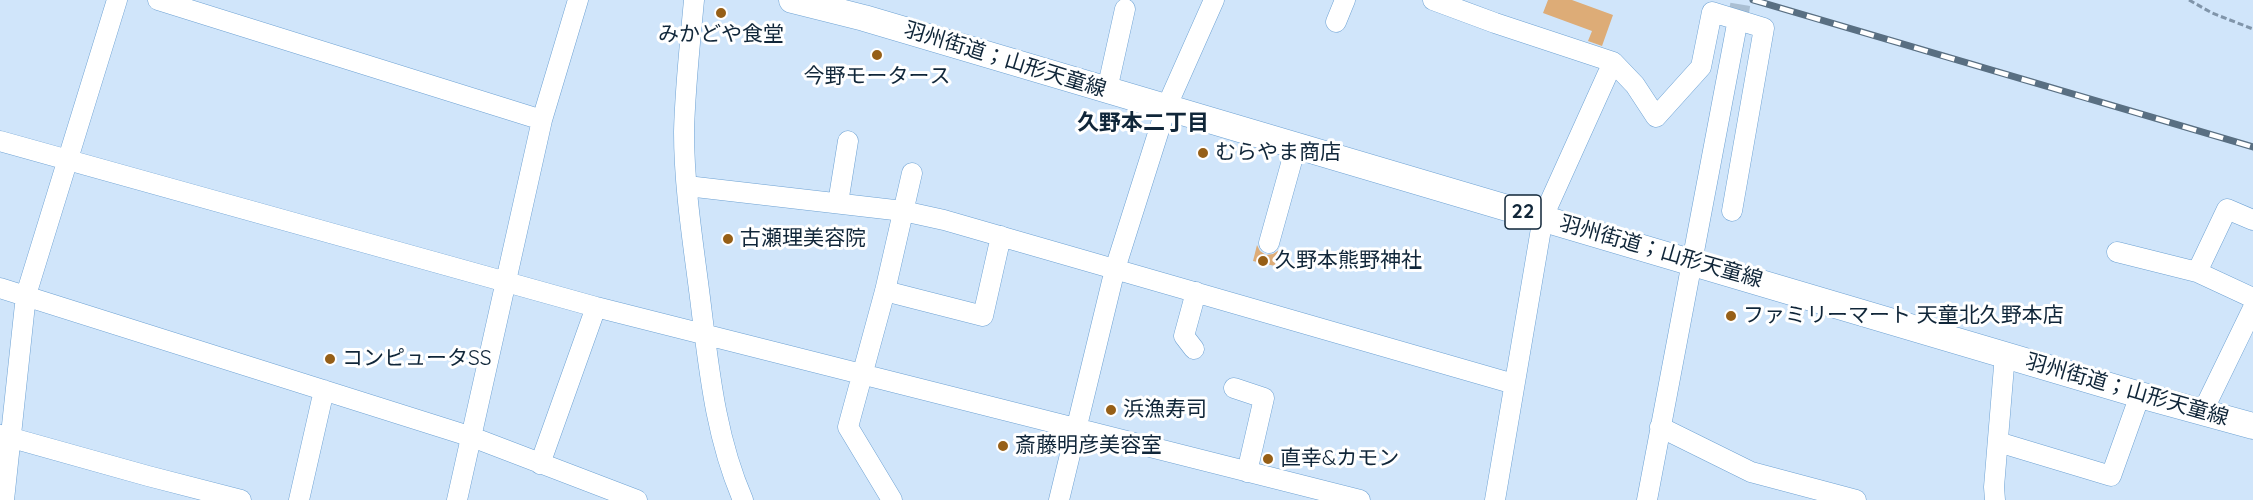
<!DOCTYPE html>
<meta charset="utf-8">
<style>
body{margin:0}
canvas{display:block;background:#d0e5fa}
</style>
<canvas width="2253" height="500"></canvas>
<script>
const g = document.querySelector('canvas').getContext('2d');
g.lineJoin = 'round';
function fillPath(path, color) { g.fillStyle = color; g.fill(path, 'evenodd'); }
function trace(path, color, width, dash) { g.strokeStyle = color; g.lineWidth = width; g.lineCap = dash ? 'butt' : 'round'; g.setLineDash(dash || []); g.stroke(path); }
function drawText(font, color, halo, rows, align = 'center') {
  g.font = font + ' Quicksand,"Noto Sans JP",sans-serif'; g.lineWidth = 6; g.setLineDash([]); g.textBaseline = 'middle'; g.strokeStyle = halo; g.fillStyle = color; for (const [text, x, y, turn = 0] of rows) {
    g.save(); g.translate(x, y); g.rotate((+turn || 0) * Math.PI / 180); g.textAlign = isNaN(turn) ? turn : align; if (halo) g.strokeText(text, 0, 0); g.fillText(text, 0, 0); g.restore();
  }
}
fillPath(new Path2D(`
 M1548 0H1572L1613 15 1602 46 1588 41 1592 31 1543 13Z
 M1257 245 1260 251 1266 255 1273 254 1279 250 1275 266 1253 261Z`), '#ddac77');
trace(new Path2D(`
 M1737 24 1741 0`), '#aabfd3', 20, [20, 10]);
const minor = new Path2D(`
 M158 0 542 120
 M694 0C690 44 685 88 684 132 684 192 695 254 702 314 710 378 717 440 743 500
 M1433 0 1495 23 1613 62 1543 217 1495 500
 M1336 22 1345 0
 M1613 62 1635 85 1656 117 1701 67 1712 12 1764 28 1732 211
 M1107 90 1125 9
 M0 141 596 307 1360 500
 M687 186 903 211 944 220 1514 384
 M838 203 848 141
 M2253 220 2227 209 2197 272 2253 298
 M1269 243 1296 146
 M2117 252 2197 272
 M0 288 472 437 637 500
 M885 291 983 316 1001 236
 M1194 349 1184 336 1196 292
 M1234 388 1264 398 1247 472
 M2202 413 2253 308
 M1660 427 1751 472 1856 500
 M1 435 148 476 241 500
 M1998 442 2111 476 2140 395
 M540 464 596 307
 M4 500 26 295 117 0
 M299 500 324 390
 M457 500 542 120 578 0
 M892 500 848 427 885 291 912 173
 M1059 500 1115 269 1166 108 1214 0
 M1647 500 1737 24
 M1995 500 1994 487 2005 354`);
const major = new Path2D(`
 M792 0 864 18 2140 395 2253 426`);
trace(minor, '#6ea2d3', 21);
trace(major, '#6ea2d3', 27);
trace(new Path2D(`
 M2189 0 2212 13 2253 29`), '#8095aa', 3, [6, 3]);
trace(minor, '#fff', 20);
trace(major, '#fff', 26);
const rail = new Path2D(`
 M1753 0 2253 147`);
trace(rail, '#596f82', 7);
trace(rail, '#fff', 4.5, [14]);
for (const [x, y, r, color] of [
 [721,13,6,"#965f17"],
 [877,55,6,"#965f17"],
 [1203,153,6,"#965f17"],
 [728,239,6,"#965f17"],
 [1263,261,6,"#965f17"],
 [1731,316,6,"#965f17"],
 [330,359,6,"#965f17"],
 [1111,410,6,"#965f17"],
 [1003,446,6,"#965f17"],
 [1268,459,6,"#965f17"]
]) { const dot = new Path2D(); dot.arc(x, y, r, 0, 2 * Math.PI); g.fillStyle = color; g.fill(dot); trace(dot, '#fff', 2); }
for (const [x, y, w] of [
 [1523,212,36]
]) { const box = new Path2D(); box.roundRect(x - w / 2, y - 17, w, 34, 4.5); g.fillStyle = '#fff'; g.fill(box); trace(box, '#102639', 1.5); }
drawText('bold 20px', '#102639', null, [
 ["22",1523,212]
]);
drawText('21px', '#102639', '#fff', [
 ["みかどや食堂",721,35,"center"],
 ["今野モータース",877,77,"center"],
 ["むらやま商店",1215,153],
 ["古瀬理美容院",740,239],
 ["久野本熊野神社",1275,261],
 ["ファミリーマート 天童北久野本店",1743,316],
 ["コンピュータSS",342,359],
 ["浜漁寿司",1123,410],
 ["斎藤明彦美容室",1015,446],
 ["直幸&カモン",1280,459]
], 'left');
drawText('21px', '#102639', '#fff', [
 ["羽州街道；山形天童線",1005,60,17],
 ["羽州街道；山形天童線",1661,252,16],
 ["羽州街道；山形天童線",2127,390,16]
]);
drawText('bold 22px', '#102639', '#fff', [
 ["久野本二丁目",1143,123]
]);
</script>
